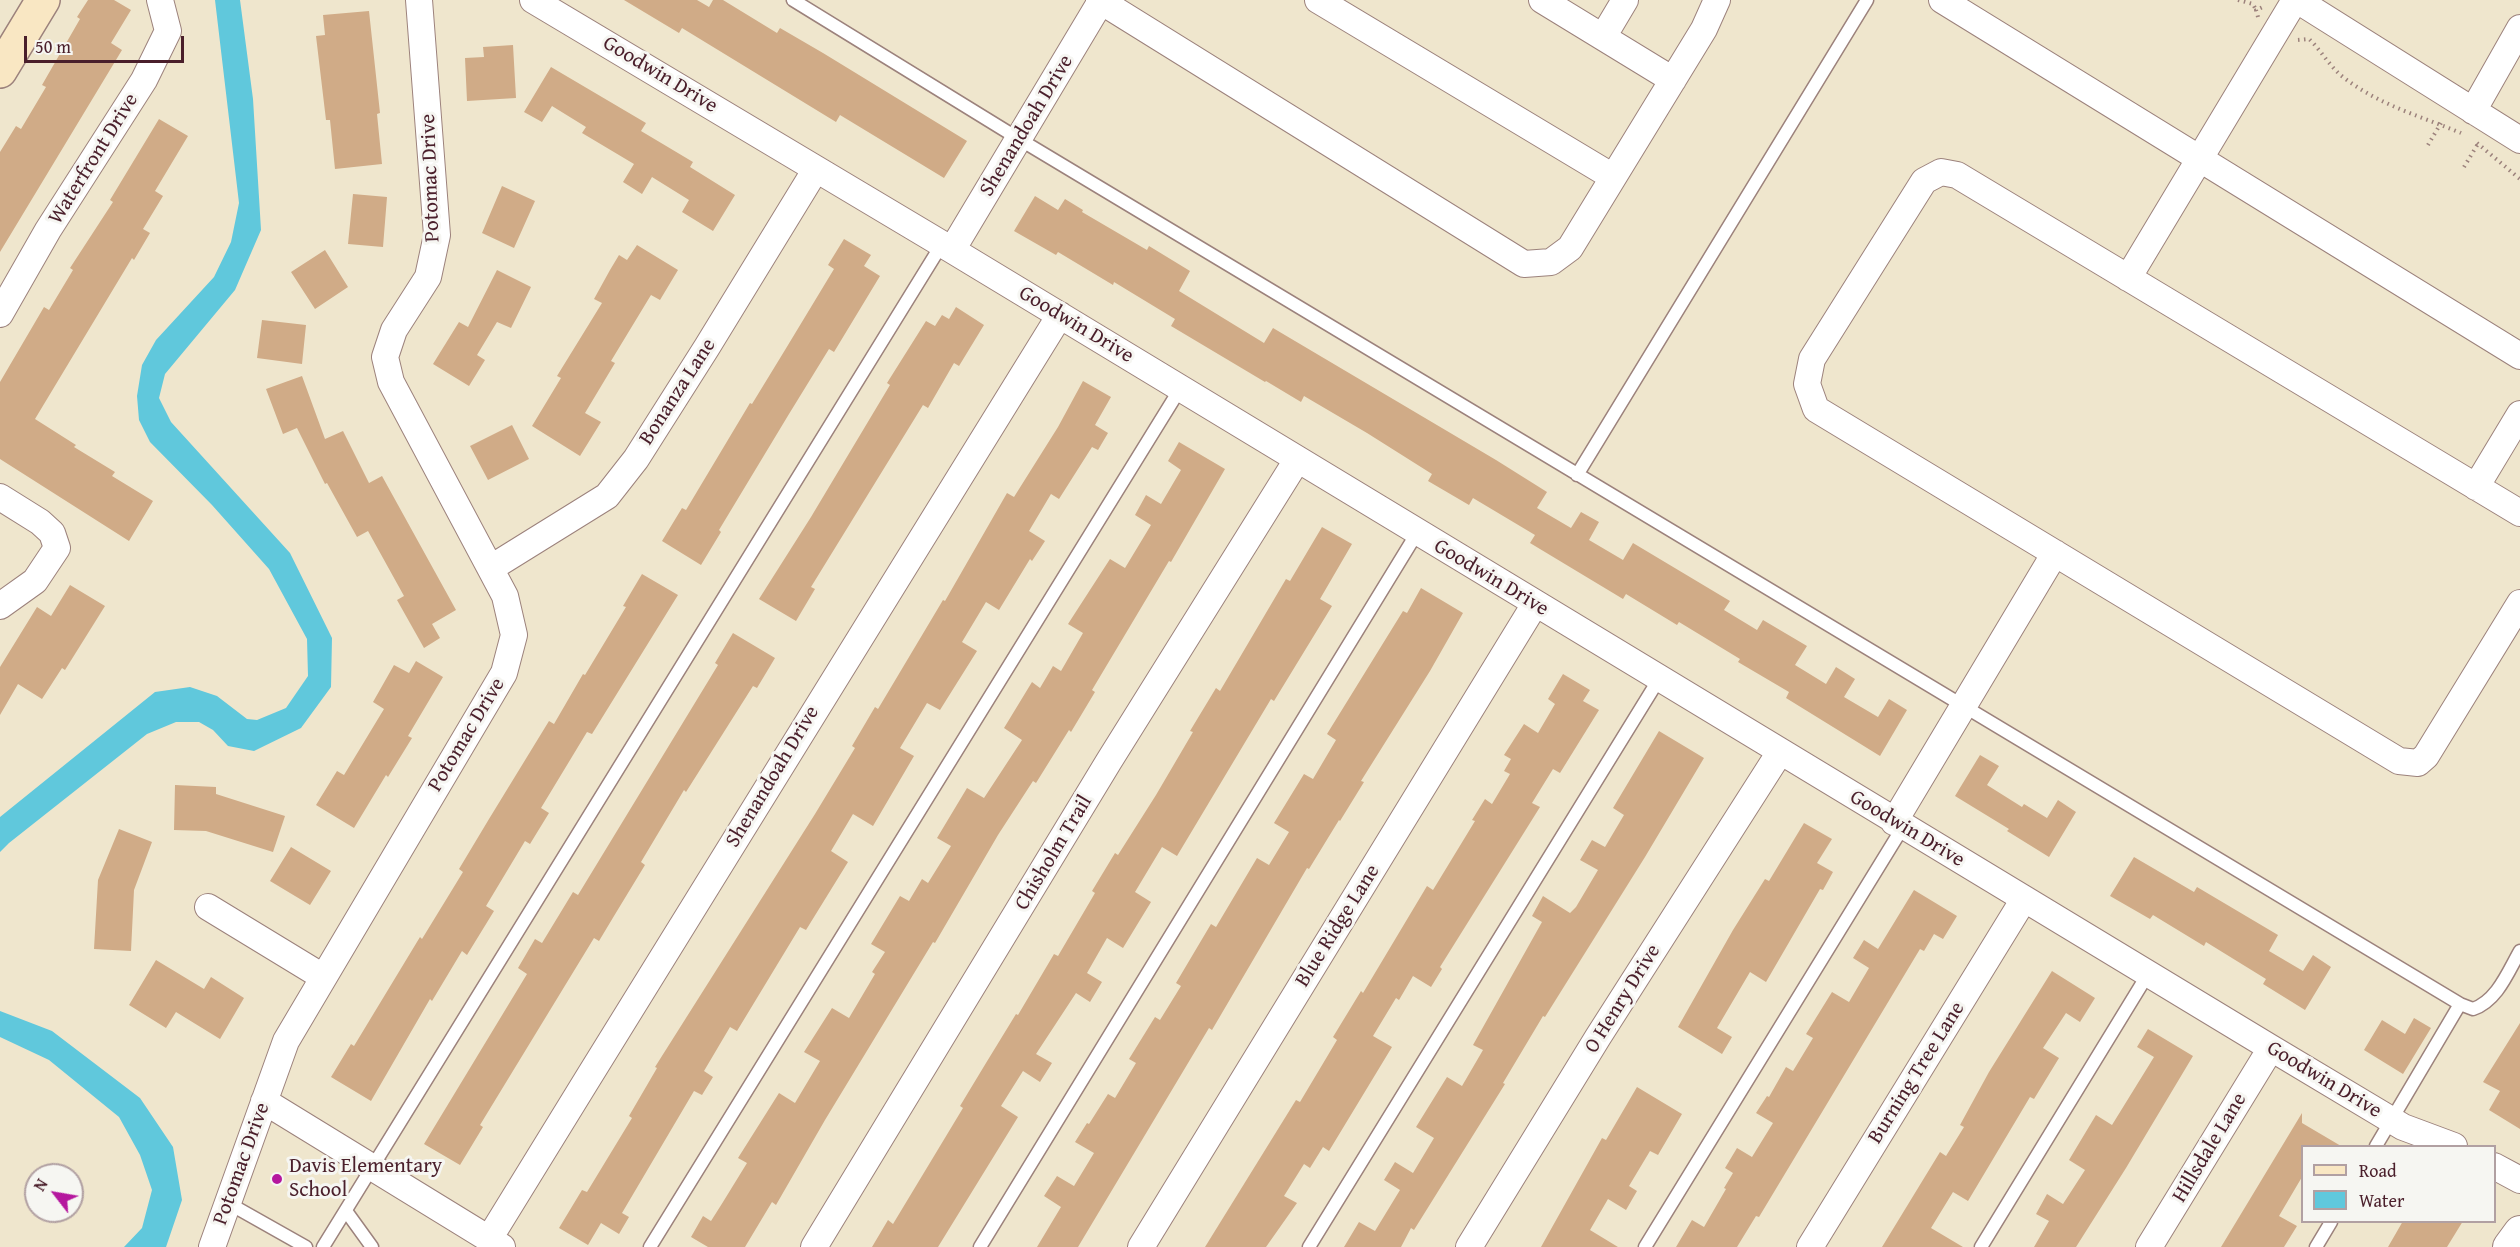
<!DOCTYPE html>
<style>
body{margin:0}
#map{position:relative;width:2520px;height:1247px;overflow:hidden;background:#efe6cd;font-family:"Gentium Book Plus",serif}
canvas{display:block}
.legend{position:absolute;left:2301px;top:1145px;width:195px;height:78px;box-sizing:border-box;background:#f6f6f2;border:2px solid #b1a0a2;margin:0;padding:8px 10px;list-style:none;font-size:18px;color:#4a1f2b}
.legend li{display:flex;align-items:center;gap:12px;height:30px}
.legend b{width:30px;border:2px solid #b1a0a2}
.north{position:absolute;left:24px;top:1163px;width:60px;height:60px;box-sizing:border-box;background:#f6f6f2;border:2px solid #b1a0a2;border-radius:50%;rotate:301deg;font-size:16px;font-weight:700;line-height:24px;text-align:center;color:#4a1f2b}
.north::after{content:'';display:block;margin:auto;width:21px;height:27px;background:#b5179e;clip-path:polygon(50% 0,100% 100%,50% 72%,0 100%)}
.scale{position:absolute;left:24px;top:36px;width:160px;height:27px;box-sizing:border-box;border:3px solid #4a1f2b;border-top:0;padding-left:8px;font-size:18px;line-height:21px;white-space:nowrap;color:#4a1f2b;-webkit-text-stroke:4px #f6f6f2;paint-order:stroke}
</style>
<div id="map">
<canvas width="2520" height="1247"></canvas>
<ul class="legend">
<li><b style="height:8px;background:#f9e7c3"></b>Road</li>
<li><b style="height:16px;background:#60c8dc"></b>Water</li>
</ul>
<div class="north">N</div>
<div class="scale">50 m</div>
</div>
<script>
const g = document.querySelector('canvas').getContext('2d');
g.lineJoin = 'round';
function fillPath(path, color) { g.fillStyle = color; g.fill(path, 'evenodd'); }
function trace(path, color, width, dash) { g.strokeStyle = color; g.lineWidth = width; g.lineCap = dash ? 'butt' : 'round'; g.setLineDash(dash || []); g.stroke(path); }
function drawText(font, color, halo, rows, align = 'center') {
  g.font = font + ' "Gentium Book Plus",serif'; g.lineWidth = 6; g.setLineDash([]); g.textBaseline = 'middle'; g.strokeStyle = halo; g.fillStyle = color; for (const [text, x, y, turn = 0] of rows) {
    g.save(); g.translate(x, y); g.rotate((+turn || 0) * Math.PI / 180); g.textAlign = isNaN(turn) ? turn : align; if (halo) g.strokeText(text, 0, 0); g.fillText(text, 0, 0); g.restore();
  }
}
fillPath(new Path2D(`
 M215 0H240L253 99 261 230 235 290 165 374 159 398 171 422 290 553 332 638 331 687 301 728 254 751 228 746 213 730 199 722H176L147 734 9 843 0 852V817L155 692 190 687 217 696 247 719 257 720 286 708 308 676 307 639 269 569 212 505 150 442 139 420 137 396 142 365 156 340 214 277 231 242 239 203Z
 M0 1011 52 1031 140 1098 173 1147 182 1200 166 1247H124L142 1228 152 1190 140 1155 119 1117 49 1060 0 1037Z`), '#60c8dc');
fillPath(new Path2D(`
 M88 0H114L131 10 111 43 122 50 0 252V152L16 126 21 129 46 87 42 85 80 19 77 17Z
 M624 0H697L709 7 713 0H723L777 33 780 28 823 53 967 141 944 178 840 115 836 122 682 28 679 33Z
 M369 11 380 113 377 114 382 164 335 169 330 120H326L316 36 325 35 323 15Z
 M513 45 516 98 467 101 465 58 484 57 483 47Z
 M551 67 646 123 641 131 693 162 690 167 735 195 713 231 682 212 689 200 652 177 642 194 623 182 634 164 582 133 586 127 552 106 542 122 524 112Z
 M159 119 188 136 155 191 163 196 143 229 150 233 134 260 132 258 35 419 76 445 74 447 115 472 112 476 153 501 129 541 0 459V382L44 307 49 310 73 270 70 268 113 202 110 200Z
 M502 186 535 201 514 248 482 233Z
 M353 194 387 197 383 247 348 244Z
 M1035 196 1058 210 1065 199 1083 210 1082 212 1147 250 1149 246 1190 271 1179 291 1264 343 1273 328 1496 460 1547 492 1537 508 1571 528 1581 512 1599 522 1589 540 1623 560 1633 543 1730 601 1724 610 1757 630 1763 620 1807 646 1795 665 1826 684 1836 667 1855 679 1844 697 1878 717 1889 699 1907 710 1880 756 1786 698 1789 692 1738 662 1740 659 1679 622 1677 625 1626 594 1623 599 1530 543 1535 535 1473 498 1469 505 1428 481 1432 474 1367 433 1304 396 1301 402 1266 381 1265 382 1171 326 1175 319 1114 282 1113 285 1058 252 1056 255 1014 231Z
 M844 239 871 255 864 266 880 276 834 352 829 349 789 414 719 530 721 532 701 565 662 541 682 508 686 510 750 403 752 404 785 350 834 269 828 265Z
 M637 245 678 270 660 300 651 295 611 361 615 363 585 413 601 422 580 456 532 426 561 378 557 376 602 303 594 299 610 270 619 255 627 260Z
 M325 250 348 287 315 309 291 272Z
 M497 270 531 287 511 328 497 322 477 355 485 360 469 386 433 364 459 322 468 327Z
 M956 307 984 325 959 366 954 363 928 408 923 405 811 587 815 589 796 621 759 599 811 517 890 385 887 383 926 321 935 326 942 315 949 319Z
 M262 320 306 325 302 364 257 358Z
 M302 376 325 439 343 431 369 483 382 476 456 610 432 624 440 638 424 648 397 600 404 596 368 531 357 537 327 483 325 484 297 428 283 434 266 389Z
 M1083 381 1111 397 1095 425 1108 433 1098 450 1092 447 1059 499 1051 494 1029 531 1045 541 1032 561 1030 559 999 610 986 602 962 642 977 651 940 710 927 703 900 748 914 756 873 826 853 814 831 851 848 862 806 930 800 927 737 1031 730 1027 704 1071 713 1077 702 1095 694 1091 622 1213 629 1217 619 1234 601 1223 588 1245 559 1228 582 1190 587 1192 632 1118 629 1116 657 1068 655 1067 815 814 855 748 852 746 875 707 878 709 943 600 945 601 1007 493 1014 497 1058 427Z
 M512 425 529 459 488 480 470 446Z
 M1179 442 1225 469 1171 562 1169 561 1092 690 1095 692 1071 732 1069 730 1036 783 1033 781 998 835 935 943 933 942 825 1120 776 1205 772 1202 745 1247H708L691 1237 703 1216 711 1221 723 1202 747 1163 738 1158 779 1093 795 1103 820 1061 804 1052 832 1008 849 1018 875 974 872 972 885 952 871 944 900 896 909 901 922 879 928 883 951 846 937 838 967 788 984 798 1022 740 1004 728 1032 682 1040 688 1053 666 1061 671 1083 633 1068 624 1110 559 1125 568 1151 525 1135 515 1146 495 1161 504 1181 470 1168 461Z
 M1322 527 1352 544 1320 599 1332 606 1274 701 1271 699 1177 856 1162 847 1135 892 1151 902 1140 920 1123 948 1107 938 1087 973 1102 982 1090 1002 1076 993 1036 1054 1052 1063 1040 1082 1023 1071 1001 1106 1018 1117 938 1247H872L888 1220 893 1224 963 1108 960 1106 986 1063 1016 1014 1018 1015 1054 954 1058 956 1095 893 1092 891 1115 853 1118 855 1156 795 1193 732 1190 731 1216 688 1220 691 1286 579 1290 581Z
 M642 574 678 595 592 734 587 732 541 808 549 813 530 844 525 841 486 906 494 911 467 955 462 951 432 1001 430 999 371 1101 331 1077 351 1044 354 1046 420 937 422 939 463 872 459 869 489 819 549 721 554 724 583 674 585 675 626 607 623 606Z
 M70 585 105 606 65 670 62 668 42 699 18 684 0 715V667L37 607 51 616Z
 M1421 588 1463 613 1430 671 1361 781 1364 782 1340 821 1339 820 1309 869 1307 868 1212 1030 1209 1028 1078 1247H1037L1061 1207 1044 1196 1057 1176 1074 1186 1094 1153 1075 1142 1087 1123 1089 1124 1108 1094 1115 1098 1136 1063 1129 1059 1155 1017 1160 1020 1181 986 1176 983 1211 924 1216 927 1257 858 1269 865 1289 832 1274 823 1304 774 1313 779 1336 740 1327 734 1403 611 1407 613Z
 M733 633 775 658 757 688 753 686 686 792 684 790 641 862 645 865 614 916 599 941 594 938 480 1125 483 1127 460 1165 424 1144 527 974 518 968 535 939 542 943 573 892 578 895 718 665 715 663Z
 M416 661 443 677 408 736 412 738 388 777 386 775 354 828 316 805 337 771 344 775 384 709 373 702 394 665 409 673Z
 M1563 674 1590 690 1583 701 1599 710 1560 773 1553 769 1532 803 1540 807 1440 967 1442 969 1431 987 1413 976 1399 1000 1396 998 1373 1036 1392 1047 1329 1151 1323 1147 1310 1168 1304 1164 1284 1196 1297 1203 1266 1247H1205L1296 1100 1300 1102 1337 1040 1333 1037 1361 991 1363 993 1427 886 1433 890 1475 821 1472 820 1485 799 1492 804 1510 774 1504 771 1511 759 1504 755 1524 724 1538 733 1555 704 1548 699Z
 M1659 731 1704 758 1645 857 1545 1017 1543 1016 1503 1083 1505 1084 1414 1230 1411 1228 1401 1247H1344L1359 1222 1375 1231 1400 1190 1384 1180 1395 1162 1413 1173 1434 1138 1416 1127 1447 1077 1462 1086 1483 1050 1473 1045 1542 922 1532 916 1543 896 1570 913 1576 907 1598 870 1580 860 1592 840 1605 847 1624 815 1613 808Z
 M1980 755 1999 766 1987 785 2022 807 2024 804 2047 818 2058 800 2076 812 2049 857 2007 831 2009 829 1955 796Z
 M175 785 216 787V794L285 816 273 852 206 831 174 830Z
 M1804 823 1832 839 1817 863 1833 872 1823 890 1820 889 1766 982 1750 972 1717 1028 1732 1037 1722 1054 1678 1027 1733 930 1765 879 1769 881Z
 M119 829 152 842 134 890 131 951 94 949 98 880Z
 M291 847 331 871 310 905 270 881Z
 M2134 857 2194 892 2197 887 2278 935 2269 951 2303 971 2313 955 2331 967 2305 1010 2263 984 2266 979 2206 942 2204 946 2153 915 2150 919 2110 896Z
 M1914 890 1957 916 1943 939 1934 934 1924 951 1920 949 1759 1217 1756 1216 1737 1247H1676L1692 1220 1704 1227 1726 1189 1724 1188 1733 1173 1725 1168 1737 1148 1752 1157 1773 1123 1756 1113 1767 1096 1769 1097 1786 1067 1793 1071 1813 1038 1806 1034 1832 992 1849 1002 1869 968 1853 958 1864 940 1878 949Z
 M156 960 204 989 211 977 244 998 220 1039 176 1012 166 1028 129 1005Z
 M2052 971 2095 998 2080 1022 2066 1013 2043 1048 2059 1058 2034 1099 2030 1097 1968 1201 1953 1192 1931 1228 1963 1247H1882L1940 1152 1946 1156 1964 1127 1960 1125 1989 1072Z
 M2414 1018 2431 1028 2403 1074 2364 1050 2382 1020 2405 1034Z
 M2520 1023V1129L2489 1110 2500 1091 2483 1082Z
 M2148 1029 2193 1056 2126 1168 2076 1247H2034L2049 1221 2036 1214 2047 1194 2063 1204 2085 1170 2069 1160 2096 1115 2112 1125 2154 1057 2137 1047Z
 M1637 1087 1682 1114 1658 1155 1650 1151 1629 1186 1637 1191 1626 1210 1608 1199 1590 1230 1618 1247H1541L1602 1138 1606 1140Z
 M2302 1113V1123L2341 1146H2302V1177L2279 1216 2297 1226 2284 1247H2221Z
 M2403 1221H2463L2447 1247H2388Z`), '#d0ab87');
const service = new Path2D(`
 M793 0 1019 139 2460 1004 2473 1009C2497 1001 2508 972 2520 951
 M1577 475 1867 0
 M2376 1146 2460 1004
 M228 1203 306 1247
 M346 1211 372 1247
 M323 1247 942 244
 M650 1247 1180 389
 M980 1247 1417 533
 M1309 1247 1659 679
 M1645 1247 1903 827
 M1981 1247 2148 974
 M2316 1247 2331 1222`);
const minor = new Path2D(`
 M533 0 952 250 2271 1048 2403 1127 2454 1146
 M1099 0 1524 264 1551 262 1570 248 1704 29 1717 0
 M1318 0 1613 177
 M1542 0 1673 80
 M1942 0 2520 356
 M2297 0 2520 140
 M1603 37 1625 0
 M2473 111 2520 28
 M952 250 1101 1
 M2128 278 2295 0
 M0 314 48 230 144 80 168 31 160 0
 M2476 487 2520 414
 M0 497 40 522 52 533 57 548 35 581 0 606
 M2520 513 1957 175 1941 172 1924 181 1812 359 1807 384 1816 409 2399 761 2418 763 2426 756 2520 603
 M491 568 607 496 636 459 707 347 816 169
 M1894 822 2055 553
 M208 907 323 977
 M264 1101 502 1247
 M2494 1166 2520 1180
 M489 1239C679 931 867 622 1060 315
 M212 1247 286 1041 504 673 514 635 505 596 391 382 385 357 394 330 428 277 437 235 419 0
 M814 1247 1109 761 1297 460
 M1141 1247 1535 604
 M1469 1247 1598 1037 1780 752
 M1810 1247 2024 899
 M2149 1247 2271 1048`);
const tertiary = new Path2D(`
 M2509 1247 2520 1232`);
const secondary = new Path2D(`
 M0 71 43 0`);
trace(service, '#9c827c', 15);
trace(minor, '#9c827c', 28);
trace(tertiary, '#9c827c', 34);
trace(secondary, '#9c827c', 36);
trace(new Path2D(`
 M2238 0 2253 4 2256 10
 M2258 17 2256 10 2265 6
 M2298 40 2309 39C2321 50 2329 66 2343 77 2379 105 2420 116 2461 133
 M2477 143 2520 179
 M2428 145 2441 123
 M2464 167 2479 142`), '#9c827c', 4, [1.5, 4.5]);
trace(service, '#fff', 12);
trace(minor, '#fff', 26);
trace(tertiary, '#fff', 32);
trace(secondary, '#f9e7c3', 33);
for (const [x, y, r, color] of [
 [277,1179,6,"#b5179e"]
]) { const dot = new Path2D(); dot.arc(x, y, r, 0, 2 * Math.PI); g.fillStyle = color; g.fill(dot); trace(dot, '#f6f6f2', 2); }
drawText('21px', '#4a1f2b', '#f6f6f2', [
 ["Goodwin Drive",660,75,31],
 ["Shenandoah Drive",1027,126,-59],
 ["Waterfront Drive",94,159,-58],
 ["Potomac Drive",431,178,-92],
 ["Goodwin Drive",1076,325,31],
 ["Bonanza Lane",678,392,-57],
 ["Goodwin Drive",1491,578,31],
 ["Potomac Drive",467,735,-59],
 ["Shenandoah Drive",773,777,-59],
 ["Goodwin Drive",1907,829,31],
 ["Chisholm Trail",1054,853,-59],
 ["Blue Ridge Lane",1338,926,-58],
 ["O Henry Drive",1623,999,-58],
 ["Burning Tree Lane",1917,1073,-58],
 ["Goodwin Drive",2324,1080,31],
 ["Hillsdale Lane",2210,1148,-59],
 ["Potomac Drive",242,1164,-70]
]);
drawText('21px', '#4a1f2b', '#f6f6f2', [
 ["Davis Elementary",289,1167],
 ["School",289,1191]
], 'left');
</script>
